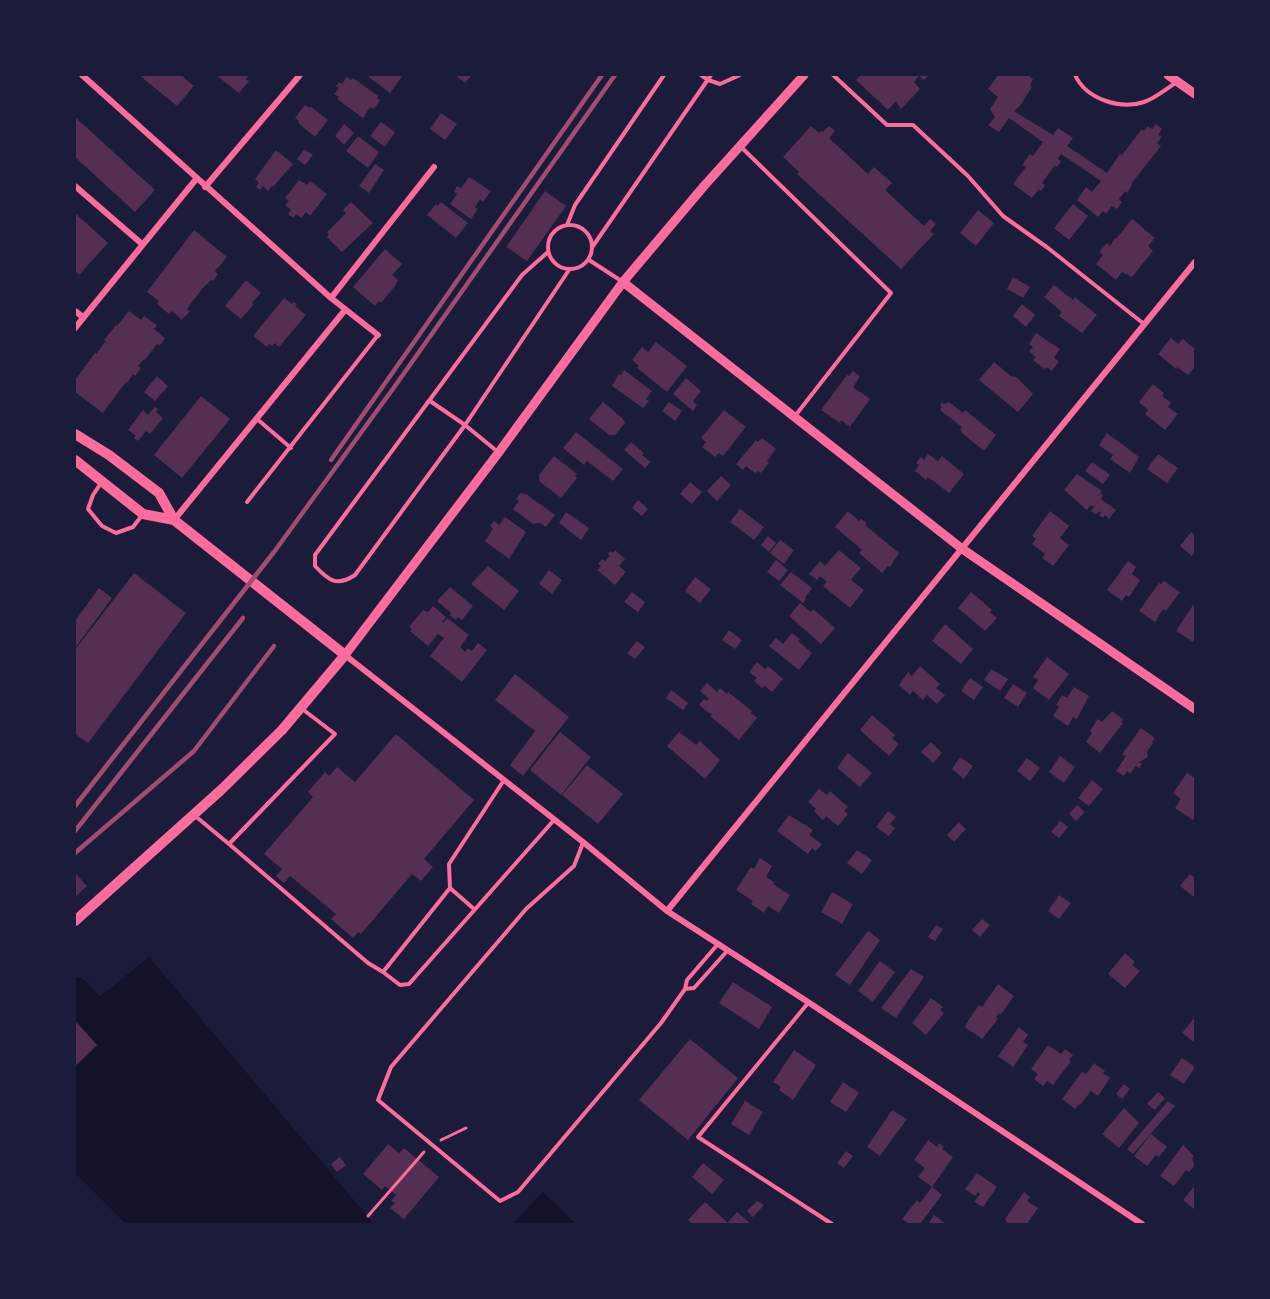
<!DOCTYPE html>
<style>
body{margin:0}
#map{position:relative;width:1270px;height:1299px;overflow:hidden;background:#1b1b3a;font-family:"Public Sans",sans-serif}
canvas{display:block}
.frame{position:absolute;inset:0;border:76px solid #1b1b3a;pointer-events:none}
</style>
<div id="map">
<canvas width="1270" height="1299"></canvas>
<div class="frame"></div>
</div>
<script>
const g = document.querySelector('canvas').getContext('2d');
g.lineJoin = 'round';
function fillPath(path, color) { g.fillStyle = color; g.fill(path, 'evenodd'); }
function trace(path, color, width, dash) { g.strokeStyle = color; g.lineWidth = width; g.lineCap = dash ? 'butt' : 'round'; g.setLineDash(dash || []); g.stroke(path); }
fillPath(new Path2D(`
 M149 957 374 1224H126L75 1173V1067L98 1046 75 1019V1017Z
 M543 1192 576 1224H513Z`), '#12122b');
trace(new Path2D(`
 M75 993 117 1039`), '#12122b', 32);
fillPath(new Path2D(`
 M139 75H185L183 77 194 86 177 106Z
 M216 75H249L246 79 249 81 239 93Z
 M366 75H403L390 93Z
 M455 75H472L465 83Z
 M861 75H929L924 80 919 76 914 82 920 89 901 109 896 101 888 110 856 80Z
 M998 75H1028L1033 79 1030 85 1032 87 1020 106 1014 111 1053 135 1058 128 1073 138 1067 146 1107 173 1120 154 1122 155 1142 129 1144 131 1148 126 1152 129 1156 124 1162 129 1158 135 1162 137 1157 143 1161 146 1131 184 1132 185 1127 193 1125 191 1119 199 1122 202 1117 209 1112 206 1106 214 1103 211 1098 217 1077 200 1086 187 1092 192 1101 181 1061 154 1058 159 1061 161 1057 167 1055 165 1042 183 1045 185 1041 191 1039 189 1032 198 1013 184 1026 167 1022 165 1030 154 1033 156 1043 142 1009 118 999 132 988 125 995 117 990 109 998 97 988 89Z
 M347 77 351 80 353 78 378 96 377 98 380 100 374 109 370 107 363 118 337 99 339 97 334 94 339 88 336 86 339 82 342 84Z
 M305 105 310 108 311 107 328 120 315 137 298 123 299 121 295 118Z
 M441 113 457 124 445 140 430 129Z
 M75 117 155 190 135 212 75 157Z
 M381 122 395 132 385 147 370 136Z
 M344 124 354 133 344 145 335 136Z
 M811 126 819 133 821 131 823 132 829 126 835 131 829 138 868 174 874 167 892 183 885 190 924 226 930 219 936 224 930 231 934 234 901 269 797 174 799 172 783 157Z
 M358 136 379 152 368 168 346 151Z
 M304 149 313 155 305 165 297 159Z
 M276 150 293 164 273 187 272 186 268 191 263 186 260 190 256 187 259 183 255 179Z
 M375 164 384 170 369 193 359 186Z
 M469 177 491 191 483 202 480 199 475 207 478 209 471 219 450 204 457 194 454 191 457 186 461 188Z
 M299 180 307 185 310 181 327 194 310 216 306 212 301 218 296 214 293 218 288 214 291 210 285 205 289 201 285 198Z
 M545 191 566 206 527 261 506 247Z
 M351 202 373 223 342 252 327 237 329 234 327 232 346 213 343 210Z
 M441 202 468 223 456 238 427 215 436 204 438 206Z
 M1073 204 1088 216 1069 240 1054 228Z
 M978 210 994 223 976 246 960 233Z
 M75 213 108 243 79 275 75 271Z
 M1132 219 1155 238 1148 246 1153 251 1132 277 1122 272 1116 280 1096 264 1103 255 1099 252 1107 243 1110 246 1115 238 1116 239Z
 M194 230 227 257 215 271 218 274 213 281 211 280 203 288 192 302 187 309 190 311 182 320 172 311 169 314 157 304 159 301 147 292Z
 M385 249 402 264 392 275 398 280 395 286 381 303 379 301 375 306 353 287Z
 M1013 277 1030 287 1023 298 1007 289Z
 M246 280 261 293 252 303 254 304 241 319 225 306Z
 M1054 285 1073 300 1075 297 1097 315 1082 333 1059 316 1062 312 1044 297Z
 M284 298 292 304 294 302 297 304 295 306 306 315 279 347 275 343 272 346 269 344 267 347 253 336Z
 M1022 304 1035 315 1026 327 1013 316Z
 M129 311 141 320 144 316 157 325 154 329 165 338 160 345 157 344 145 360 144 359 138 366 141 368 135 376 133 374 127 383 126 382 103 413 75 392V380L95 353 96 354 106 341 104 340 116 325 117 326Z
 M1036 333 1060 349 1054 358 1059 361 1052 371 1047 367 1045 369 1033 360 1036 357 1029 352 1033 347 1029 344Z
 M1171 338 1178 344 1183 339 1193 348 1195 345V370L1194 368 1188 375 1177 367 1176 369 1158 354Z
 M656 342 687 366 667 392 637 368 639 366 632 360 642 347 648 352Z
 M994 362 1011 376 1016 377 1033 394 1018 412 979 380Z
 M624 370 652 391 646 399 649 401 643 408 612 386 619 374 621 375Z
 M853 371 860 376 853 387 870 399 850 427 841 420 840 423 821 410 847 375 849 376Z
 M157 376 168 386 155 401 144 392Z
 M686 378 701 391 693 401 697 405 693 411 673 394Z
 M1153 384 1164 393 1162 396 1171 403 1168 407 1178 414 1165 430 1145 414 1148 410 1139 402Z
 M201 396 230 419 182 478 154 455Z
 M603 402 622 418 625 423 615 435H609L589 419Z
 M669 402 682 411 675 421 662 411Z
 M942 402 944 404 949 402 963 413 965 410 996 435 984 451 962 433 960 429 962 427 940 410 942 407 940 405Z
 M155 407 158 409 156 412 163 418 150 434 146 431 138 441 134 438 136 436 128 430 143 410 148 415Z
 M724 410 746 427 723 456 719 453 715 457 702 447 706 442 701 438Z
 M576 432 623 469 613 481 587 461 584 465 563 448Z
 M1107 433 1139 457 1130 473 1110 459 1113 455 1099 445Z
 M762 438 776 449 767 461 769 463 761 473 758 471 755 473 746 466 743 470 736 464 756 440 758 442Z
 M631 442 644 453 642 455 651 462 645 468 624 450Z
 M928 454 938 461 942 456 964 474 949 493 928 477 926 480 915 471 919 465 916 463 921 457 924 460Z
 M1158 454 1178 468 1167 483 1147 469Z
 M554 456 577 474 575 476 577 478 561 498 539 481V475Z
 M1092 462 1110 475 1103 484 1085 471Z
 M1077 474 1102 491 1100 493 1103 495 1101 499 1116 510 1109 519 1105 515 1103 518 1099 515 1101 513 1099 511 1096 515 1091 511 1094 507 1091 505 1087 510 1064 490Z
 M721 476 731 485 717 501 707 491Z
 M690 482 702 492 692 504 680 494Z
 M521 493 525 495 526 494 555 515 546 527 540 523 533 524 513 509 519 501 516 499Z
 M638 500 648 509 642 516 632 508Z
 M740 509 764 527 754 540 730 522Z
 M848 511 859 521 861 519 867 523 865 525 899 553 890 567 888 566 882 573 859 553 862 550 835 527Z
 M1050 511 1069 526 1060 538 1069 545 1053 566 1042 558 1045 554 1032 544 1036 539 1032 536Z
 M566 512 589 528 581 540 559 523Z
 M505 517 526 532 509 559 485 541 493 529 490 526 494 521 499 525Z
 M1191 532 1195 535V551L1192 556 1180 546Z
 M768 536 776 543 769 552 761 545Z
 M780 540 794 550 784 564 770 553Z
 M615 550 625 559 619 566 626 572 615 585 597 570 601 566 598 564 602 559 605 561 610 556 608 554 610 551 613 553Z
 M839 550 861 568 851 580 864 590 850 608 823 586 827 582 820 576 817 580 809 574 820 561 825 566Z
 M776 560 788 570 779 581 767 572Z
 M1128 561 1136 567 1132 574 1140 580 1129 597 1126 595 1122 601 1107 590Z
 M488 566 519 591 504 610 471 584Z
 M549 570 562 580 552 594 539 584Z
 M791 572 812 588 805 598 806 599 803 603 780 585Z
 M134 573 186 613 88 743 75 734V650Z
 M695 577 711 589 700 603 685 591Z
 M1164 581 1180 592 1166 611 1163 609 1155 622 1139 611 1159 583 1161 584Z
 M450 587 473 606 462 620 458 617 456 620 450 615 451 613 437 601Z
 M99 588 112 598 75 648V621Z
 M632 592 645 602 638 612 624 602Z
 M971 592 992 610 990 612 997 618 985 631 958 608Z
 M1195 602V639L1193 642 1176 631Z
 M800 603 811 612 813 609 835 628 821 644 789 616Z
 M433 606 446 617 442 622 443 623 447 618 469 635 460 647 465 652 468 648 472 651 478 643 487 650 462 682 430 656 444 638 438 634 428 646 410 631 412 629 409 627 423 610 428 612Z
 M945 624 973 649 961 664 932 641Z
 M729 630 742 640 735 649 722 640Z
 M792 633 800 639 798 641 812 653 799 670 769 646 776 638 783 644Z
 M637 641 645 647 635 659 627 653Z
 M1047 657 1069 674 1049 700 1033 688 1038 680 1033 677Z
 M757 662 765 669 768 666 783 679 772 692 765 686 762 688 754 681 757 678 749 672Z
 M920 666 940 684 936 688 945 695 937 704 927 695 923 700 913 691 910 695 899 685 908 672 912 676Z
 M991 669 1008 679 1000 691 984 680Z
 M515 674 569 717 523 776 510 765 535 731 495 700Z
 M970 678 983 687 974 700 961 691Z
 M707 683 717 692 720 688 727 694 728 692 752 711 751 713 757 718 739 740 710 716 712 715 699 705 704 699 707 701 709 699 700 691Z
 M1013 684 1027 693 1018 707 1004 698Z
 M1074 687 1089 696 1077 719 1073 717 1068 726 1053 716 1059 707 1056 705 1062 695 1067 698Z
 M671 690 688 703 683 710 666 698Z
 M1112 711 1123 719 1121 722 1123 723 1100 753 1086 742 1092 733 1090 731 1098 719 1102 722Z
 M872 715 895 735 892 738 899 744 889 756 860 730Z
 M1141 728 1155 738 1152 742 1153 743 1147 752 1148 757 1139 762 1142 764 1139 768 1136 766 1130 774 1127 771 1124 776 1116 771 1126 756 1122 754Z
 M560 732 591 757 561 795 530 770Z
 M679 732 696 745 700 741 720 760 705 779 667 746Z
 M396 734 474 800 424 859 433 867 421 881 412 874 361 934 358 932 353 938 331 919 336 914 290 876 284 883 276 876 282 869 264 854 313 797 308 792 325 772 329 776 337 767 355 782Z
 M931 742 942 753 933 763 921 752Z
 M848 753 872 773 860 787 837 768Z
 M1060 756 1075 767 1064 783 1049 772Z
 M960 757 973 766 964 779 952 769Z
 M1027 758 1040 768 1030 781 1017 771Z
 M587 765 623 794 598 824 562 795Z
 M1187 773 1195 778V817L1193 820 1175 808 1181 799 1173 793Z
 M1092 780 1103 789 1089 806 1078 798Z
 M819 789 827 795 830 791 848 807 844 811 848 814 838 826 826 816 823 820 814 811 816 809 808 802Z
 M1077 805 1085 812 1076 821 1069 814Z
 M888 811 896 817 890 824 895 828 889 836 876 827Z
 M789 815 813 830 809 835 822 844 816 851 812 848 808 854 777 831Z
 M1060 821 1068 827 1059 838 1051 832Z
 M959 822 966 829 954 842 947 835Z
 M857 850 872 860 862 874 847 863Z
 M760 858 772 866 766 877 774 882 773 884 790 895 779 913 768 906 764 913 751 904 753 901 736 890 751 867 754 869Z
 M75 873 87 886 75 897Z
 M1190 874 1195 878 1194 897 1180 886Z
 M832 892 853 904 842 924 821 912Z
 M1059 895 1071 903 1059 919 1048 911Z
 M982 919 990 925 980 937 972 930Z
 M936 925 943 929 935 941 928 937Z
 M868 931 880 940 850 985 835 975Z
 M1125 953 1135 962 1132 965 1140 971 1125 988 1108 974Z
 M880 961 895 972 873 1002 858 991Z
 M911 969 924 977 896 1018 881 1008Z
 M733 982 772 1007 759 1029 719 1003Z
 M998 984 1014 996 1001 1014 999 1013 996 1017 998 1019 982 1039 965 1027 966 1024 979 1005 982 1007Z
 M931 998 943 1007 940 1010 944 1013 926 1035 912 1023Z
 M1195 1017V1043L1182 1033Z
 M75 1021 97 1045 75 1066Z
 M1019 1027 1028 1035 1023 1042 1028 1045 1013 1067 998 1056Z
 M690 1039 738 1078 688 1140 639 1100Z
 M1048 1045 1061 1054 1065 1049 1073 1055 1069 1060 1071 1061 1053 1085 1047 1081 1043 1086 1034 1079 1038 1074 1031 1069Z
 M794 1050 816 1065 793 1100 779 1090 781 1087 773 1082Z
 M1182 1058 1195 1067 1184 1084 1170 1075Z
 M1094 1063 1105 1071 1103 1073 1110 1078 1098 1096 1091 1091 1080 1105 1079 1104 1075 1109 1062 1099 1082 1072 1086 1074Z
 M843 1082 859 1093 846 1112 830 1102Z
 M1124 1084 1130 1089 1122 1099 1116 1094Z
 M1158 1092 1165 1098 1155 1110 1147 1104Z
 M745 1101 763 1112 749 1135 731 1124Z
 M1168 1101 1175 1106 1133 1154 1127 1149Z
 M1124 1108 1139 1123 1119 1148 1102 1134Z
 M892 1110 907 1119 880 1156 867 1147Z
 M1151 1134 1167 1147 1159 1157 1156 1155 1147 1166 1134 1156Z
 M928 1140 937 1147 939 1143 944 1147 942 1149 953 1157 932 1187 918 1177 925 1168 914 1160Z
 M388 1144 399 1153 404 1148 439 1177 404 1219 390 1208 395 1203 391 1201 396 1195 385 1186 382 1190 363 1174Z
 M1183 1145 1194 1156 1192 1159 1195 1165 1189 1172 1186 1170 1174 1186 1160 1176Z
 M846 1151 853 1156 844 1168 837 1163Z
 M340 1157 346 1165 337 1172 331 1164Z
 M703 1163 724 1180 712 1194 692 1177Z
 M977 1173 997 1187 983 1207 974 1202 980 1194 978 1192 975 1196 965 1189Z
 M1195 1185V1210L1183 1200Z
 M932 1187 942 1195 920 1224H909L902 1219 917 1200 920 1203Z
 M1024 1192 1030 1197 1027 1201 1038 1208 1027 1224H1008L1005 1219Z
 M757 1201 764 1205 753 1217 747 1211Z
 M705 1202 729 1224H693L688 1220Z
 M737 1212 751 1224H730L728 1222Z
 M934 1215 946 1224H928Z`), '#542f53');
trace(new Path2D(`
 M441 1140 466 1128
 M368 1216 424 1152`), '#ff6b9d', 3);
trace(new Path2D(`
 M701 75 708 80 720 84 740 75
 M833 75 887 125H913L968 176 1003 216 1048 248 1144 324
 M1075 75C1086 99 1120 110 1144 102 1156 98 1167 88 1177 82
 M740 146 891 293 795 416
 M548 247a22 22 0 1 1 44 0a22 22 0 1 1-44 0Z
 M567 225 575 205 664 75
 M593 246 711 75
 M548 252 522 275 315 555V566C329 581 337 587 355 575L465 425 569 270
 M589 260 623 282
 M430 401 465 425 498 452
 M257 419 291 448
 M101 483 93 495 88 509 102 526 116 533 133 527 143 514
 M247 502 378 335
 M194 815 229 844 335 734 301 708
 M583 843 574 866 526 909 391 1067 378 1100 500 1201 518 1192 661 1023 685 989 687 980 718 944
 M229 844 368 963 383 972 450 888 449 864 504 780
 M450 888 474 909
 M383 972 400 985 409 984 554 820
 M685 989 694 988 728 950
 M808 1003 698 1137 832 1224`), '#ff6b9d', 4);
trace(new Path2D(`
 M82 75 331 298 378 335
 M75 186 142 244
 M205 187 300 75
 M331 298 434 167
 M75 311 83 317
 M75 328 197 178
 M174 520 345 310
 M345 655 583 842 667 911 808 1002 1142 1224
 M667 911 1195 262`), '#ff6b9d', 6);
trace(new Path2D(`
 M1168 75 1195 94
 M623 282 961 548 1195 709
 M345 655 499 452 623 282 704 186 804 75`), '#ff6b9d', 9);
trace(new Path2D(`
 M75 434 109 455 159 493 174 520 345 655 282 730 221 790 75 921
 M75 460 143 514 174 520`), '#ff6b9d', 10);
trace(new Path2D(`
 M331 460 602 75
 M75 806 274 552 395 386 615 75
 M75 831 243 618
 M75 853 194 751 274 646`), '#a44b75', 4.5);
</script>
